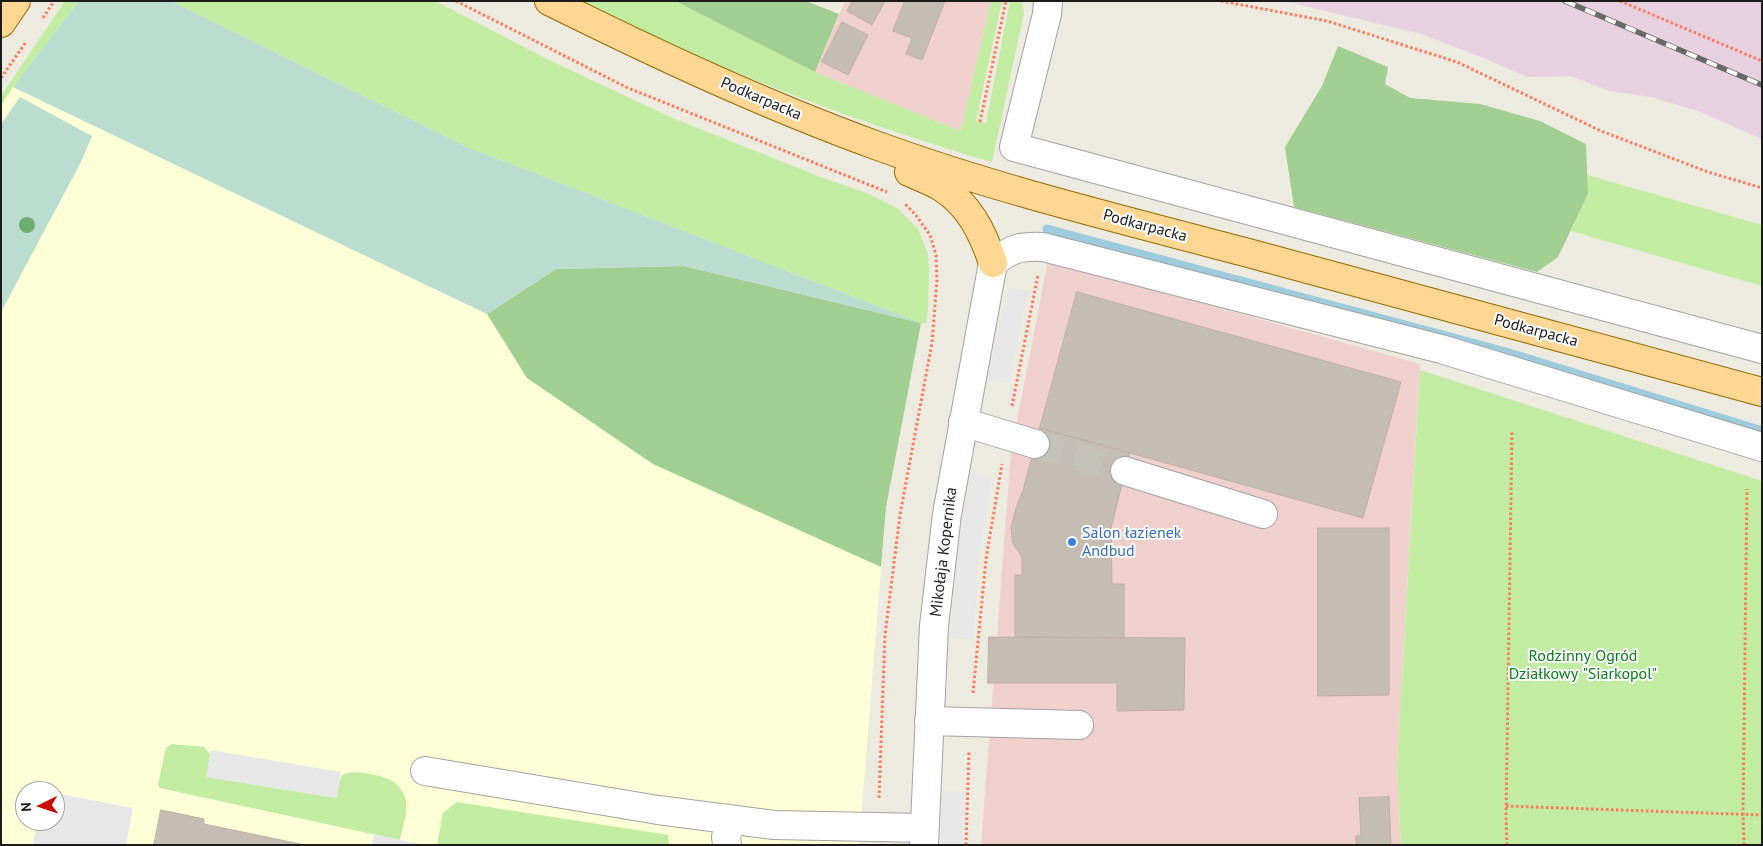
<!DOCTYPE html>
<meta charset="utf-8">
<style>
body{margin:0}
#map{position:relative;width:1763px;height:846px;overflow:hidden;background:#edeadf;font-family:"PT Sans",sans-serif}
canvas{display:block}
.frame{position:absolute;inset:0;border:2px solid #1b1b1b;pointer-events:none}
.north{position:absolute;left:15px;top:781px;width:50px;height:50px;box-sizing:border-box;background:#fff;border:1px solid #a4a4a4;border-radius:50%;rotate:266deg;font-size:14px;font-weight:700;line-height:20px;text-align:center;color:#1b1b1b}
.north::after{content:'';display:block;margin:auto;width:18px;height:22px;background:#c60c00;clip-path:polygon(50% 0,100% 100%,50% 72%,0 100%)}
</style>
<div id="map">
<canvas width="1763" height="846"></canvas>
<div class="frame"></div>
<div class="north">N</div>
</div>
<script>
const g = document.querySelector('canvas').getContext('2d');
g.lineJoin = 'round';
function fillPath(path, color) { g.fillStyle = color; g.fill(path, 'evenodd'); }
function trace(path, color, width, dash) { g.strokeStyle = color; g.lineWidth = width; g.lineCap = dash ? 'butt' : 'round'; g.setLineDash(dash || []); g.stroke(path); }
function drawText(font, color, halo, rows, align = 'center') {
  g.font = font + ' "PT Sans",sans-serif'; g.lineWidth = 4; g.setLineDash([]); g.textBaseline = 'middle'; g.strokeStyle = halo; g.fillStyle = color; for (const [text, x, y, turn = 0] of rows) {
    g.save(); g.translate(x, y); g.rotate((+turn || 0) * Math.PI / 180); g.textAlign = isNaN(turn) ? turn : align; if (halo) g.strokeText(text, 0, 0); g.fillText(text, 0, 0); g.restore();
  }
}
fillPath(new Path2D(`
 M845 1H991L961 131 815 72Z
 M1048 260 1420 364 1397 766 1401 845H981L1011 452Z`), '#f0d0cd');
fillPath(new Path2D(`
 M1284 1H1762V139L1698 111 1651 97 1610 91 1570 76 1527 77 1481 57 1421 34Z`), '#e7d1e1');
fillPath(new Path2D(`
 M13 87 487 314 886 507 859 845H1V105ZM25 791H55V821H25Z`), '#fdffd7');
fillPath(new Path2D(`
 M65 1H79L13 87 1 105V96Z
 M171 1H435L547 59 670 117 818 176 869 194 897 208 918 229 928 254 929 271 928 310 926 323H921L467 147Z
 M581 1H675L815 72 961 131 991 1H1002L976 121 986 123 1010 1H1022L1024 13 992 162C850 121 712 67 581 1Z
 M1587 175 1762 225V286L1571 231 1588 194Z
 M1420 370 1762 481V845H1401L1397 766Z
 M172 744 204 747 210 754 207 777 337 798C338 792 338 781 342 776 347 767 386 776 394 782 399 786 405 794 406 801 408 813 402 828 400 840L160 788 158 785 166 748Z
 M457 802 668 835 669 845H437L443 813Z`), '#c1eca1');
fillPath(new Path2D(`
 M675 1H806L839 14 815 72Z
 M1338 46 1388 67 1385 84 1410 98 1480 104 1540 121 1586 144 1588 194 1558 257 1537 272 1294 207 1285 147 1322 86Z
 M684 266 921 323 886 507 881 567 653 464 527 378 487 314 556 269Z`), '#a0cf91');
fillPath(new Path2D(`
 M79 1H171L467 147 921 323 684 266 556 269 487 314 13 87Z
 M20 97 92 136 81 162 1 312V124Z`), '#bbddcf');
fillPath(new Path2D(`
 M1008 287 1028 291 1009 383 988 379Z
 M971 473 992 478 978 560 973 640 950 638 957 555Z
 M211 750 341 772 337 798 206 777Z
 M943 791 964 792 962 845H940Z
 M55 793 133 808 126 845H33L37 821H55Z
 M374 834 400 840 426 845H372Z`), '#e7e7e7');
trace(new Path2D(`
 M1047 229 1506 352 1762 431`), '#9dcbde', 9);
const building = new Path2D(`
 M853 1H885L872 25 847 11Z
 M905 1H945L922 60 906 54 912 38 893 31Z
 M842 22 868 35 848 75 822 62Z
 M1077 292 1401 382 1363 518 1040 428Z
 M1040 428 1130 453 1111 528 1112 584H1124V638L1015 637V575H1022V557L1013 544 1011 528 1016 508 1023 490Z
 M1318 528H1389V695L1318 696Z
 M989 637 1185 638 1184 710 1117 711V683H988Z
 M1389 797 1391 845H1356V836H1361L1359 798Z
 M161 810 204 819V824L305 845H154Z`);
fillPath(building, '#c5bcb3');
trace(building, '#c0b0a1', 1);
trace(new Path2D(`
 M1035 444 1125 471`), '#c3c1b8', 28, [28, 14]);
const minor = new Path2D(`
 M1048 1 1047 14 1014 147 1762 349
 M963 422 1035 444
 M1125 471 1263 514
 M929 721 1079 725
 M425 771 658 810 774 825 924 828
 M727 845 726 837 730 820
 M924 845 934 626 947 514 993 263C1011 248 1021 246 1043 247L1441 349 1762 447`);
const major = new Path2D(`
 M549 1C656 54 765 105 878 146 996 189 1120 219 1241 251 1415 298 1588 345 1762 392
 M1 23 16 1
 M909 172C920 177 931 181 941 187 969 204 983 233 993 263`);
trace(minor, '#a2a2a2', 30);
trace(major, '#926a00', 30);
trace(new Path2D(`
 M456 1 628 88 887 192
 M1221 1 1327 21 1457 62 1601 131 1708 172 1762 188
 M1620 1 1762 61
 M43 18 54 1
 M1 78 26 42
 M980 122 1006 1
 M1012 406 1038 275
 M973 693 986 559 1002 464
 M879 798 885 635 900 515 932 343 937 280 936 255 930 235 915 214 905 204
 M1506 806 1762 815
 M966 845 969 752
 M1507 845 1506 816 1512 430
 M1744 845 1743 813 1747 489`), '#ff795f', 3, [2.5, 2.5]);
trace(minor, '#fff', 28);
trace(major, '#ffd793', 28);
const rail = new Path2D(`
 M1565 1 1762 85`);
trace(rail, '#696969', 5.5);
trace(rail, '#fff', 4, [11]);
g.fillStyle = '#6dae70';
for (const [x, y] of [
 [27,225]
]) { g.beginPath(); g.arc(x, y, 8, 0, 2 * Math.PI); g.fill(); }
for (const [x, y, r, color] of [
 [1072,542,5,"#3f7fe0"]
]) { const dot = new Path2D(); dot.arc(x, y, r, 0, 2 * Math.PI); g.fillStyle = color; g.fill(dot); trace(dot, '#fff', 2); }
drawText('16px', '#1b1b1b', '#fff', [
 ["Podkarpacka",761,99,23],
 ["Podkarpacka",1145,226,15],
 ["Podkarpacka",1536,331,15],
 ["Mikołaja Kopernika",944,552,-83]
]);
drawText('16px', '#366cbe', '#fff', [
 ["Salon łazienek",1082,533],
 ["Andbud",1082,551]
], 'left');
drawText('16px', '#057c16', '#fff', [
 ["Rodzinny Ogród",1583,656],
 ["Działkowy \"Siarkopol\"",1583,674]
]);
</script>
